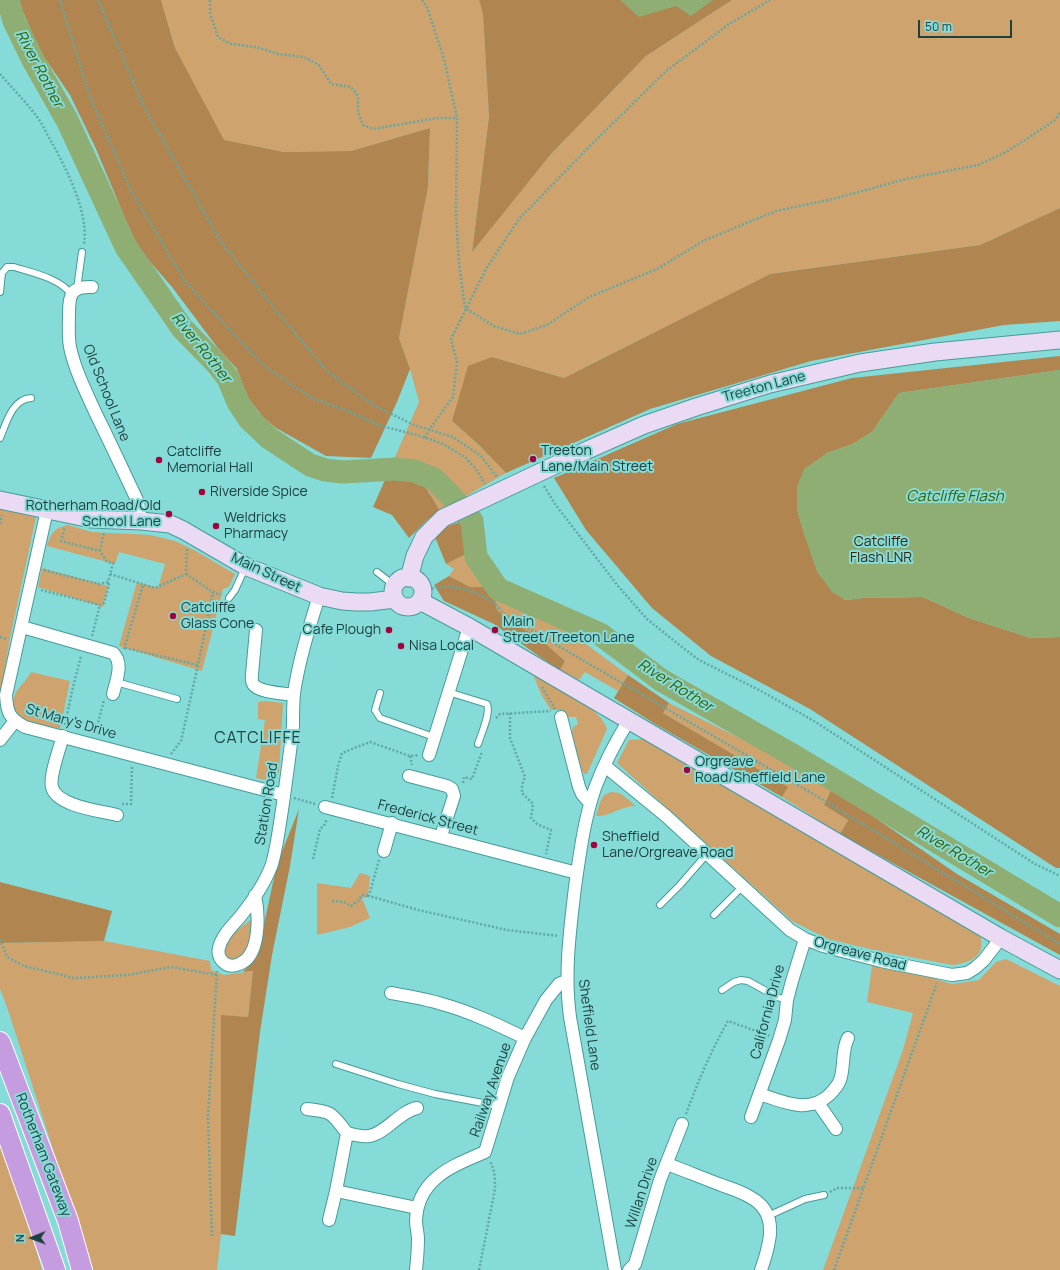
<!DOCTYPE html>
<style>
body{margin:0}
#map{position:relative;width:1060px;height:1270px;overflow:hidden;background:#85dbd7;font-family:Manrope,sans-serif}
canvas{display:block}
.north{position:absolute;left:12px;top:1218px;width:40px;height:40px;-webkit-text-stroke:3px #85dbd7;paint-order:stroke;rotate:269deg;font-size:11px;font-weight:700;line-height:16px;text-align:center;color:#1d4140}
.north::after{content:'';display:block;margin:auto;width:14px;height:18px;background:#1d4140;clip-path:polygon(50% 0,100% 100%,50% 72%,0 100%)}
.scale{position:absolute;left:918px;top:20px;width:94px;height:18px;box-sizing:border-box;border:2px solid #1d4140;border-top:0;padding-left:5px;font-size:12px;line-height:14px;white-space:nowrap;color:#1d4140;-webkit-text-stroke:3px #85dbd7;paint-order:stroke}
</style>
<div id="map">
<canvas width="1060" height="1270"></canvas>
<div class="north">N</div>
<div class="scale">50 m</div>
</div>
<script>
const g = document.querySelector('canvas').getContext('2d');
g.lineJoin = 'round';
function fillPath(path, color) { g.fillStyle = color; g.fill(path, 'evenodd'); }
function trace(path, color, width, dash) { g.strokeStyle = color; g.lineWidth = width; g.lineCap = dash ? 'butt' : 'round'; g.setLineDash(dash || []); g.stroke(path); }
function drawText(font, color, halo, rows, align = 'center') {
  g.font = font + ' Manrope,sans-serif'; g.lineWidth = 4; g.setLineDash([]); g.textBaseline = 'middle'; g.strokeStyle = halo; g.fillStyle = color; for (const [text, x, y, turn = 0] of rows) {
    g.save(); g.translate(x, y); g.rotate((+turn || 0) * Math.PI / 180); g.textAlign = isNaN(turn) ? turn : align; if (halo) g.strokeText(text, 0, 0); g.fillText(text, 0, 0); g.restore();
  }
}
fillPath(new Path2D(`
 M161 0H479L483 14 489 117 472 251 551 154 646 56 732 0H1060V208L980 245 770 274 564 378 492 357 452 421 479 445 506 473 440 511 429 492 405 473H388L419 402 410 369 399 338 428 187 430 128 351 151 284 152 223 140 175 48Z
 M0 509 36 517 10 638 0 696Z
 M68 525 92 532 150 535 175 541 194 550 235 574 229 587 223 589 202 671 119 646 137 582 158 588 165 564 119 552 115 564 47 546C51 533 54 528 68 525Z
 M468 553 473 566 489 587H470L449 576 454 569 446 564Z
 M42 568 108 586 103 607 38 587Z
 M494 593 571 633 628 675 618 691 585 672 579 680 560 670 565 661 538 637 510 621 497 610Z
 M31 672 70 681 60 729C42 725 4 721 15 695 17 689 21 686 24 682 27 679 29 675 31 672Z
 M533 674C553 685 601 707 607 729L587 774H585L582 771 572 733 573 727 578 724 576 717H567L561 710H551L541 694Z
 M265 701 283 703 279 772C273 784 267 780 256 778L265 720 258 719V702Z
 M669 703 770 753 832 788 824 805 848 820 840 834 782 797 787 787 663 713Z
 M643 739 975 932 981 938C981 941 982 945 981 948 978 960 963 964 952 965L874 950 828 939 792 921 617 763 629 740Z
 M611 792 620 793 636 806C622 805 610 817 596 816L600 802 604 795Z
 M360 873 370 876 368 897 362 898 370 918 350 927 317 935V883L351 888Z
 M253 918 254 932 244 957 235 962 228 959 224 955C226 937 240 928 253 918Z
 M104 941 210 961 211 970 224 975 253 971 248 1017 221 1016V1234L217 1270H92L8 1010 0 989V943Z
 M1006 959 1060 986V1270H823L903 1050 913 1013 867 1002 872 966 922 975 952 984 979 980 996 962Z
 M0 1140 15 1178 42 1270H0Z`), '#cfa36e');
fillPath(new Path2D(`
 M20 0H161L175 48 224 140 284 152 351 151 430 128 428 187 399 338 410 369 397 402 371 458 326 456 276 428 263 417 248 398 237 369 217 347 172 287 137 247 96 149 70 95 40 51 21 7Z
 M479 0H732L646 56 551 154 472 252 489 117 483 14Z
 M1060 208V321L1004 325 811 361 650 409 506 473 479 445 452 421 468 366 492 357 564 378 770 274 980 245Z
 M1060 356V370L899 393 872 432 853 444 827 453 797 509 805 536 818 573 845 600 863 598 923 597 969 618 1031 638 1060 637V868H1056L810 709 711 656 652 608 586 530 554 478 677 424 852 378Z
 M388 473C393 473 400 472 404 473 422 477 432 497 440 511L427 520 409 538 392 515 373 507Z
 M462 521 468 553 446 564 435 537 448 526Z
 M449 576 470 587H489L494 593 497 610 510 621 538 637 565 661 560 670 540 657 494 624 444 601 434 585Z
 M628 675 669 703 663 713 788 787 782 797 655 724 614 698Z
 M832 788 957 874 1060 934V955L840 834 848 820 824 805Z
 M299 809 290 866 272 955 260 1032 235 1236 221 1234V1015L248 1017 253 971 243 972 257 957 277 864Z
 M0 882 112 911 104 941 0 943Z`), '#b0854f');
fillPath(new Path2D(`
 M620 0H713L691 16 676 6 639 17Z
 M1060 370V637L1031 638 969 618 923 597 863 598 845 600 832 592 818 573 805 536 797 509V487L804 469 827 453 853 444 872 432 899 393Z`), '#8fae74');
trace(new Path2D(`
 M8 0 14 21 33 60 67 120 126 247 182 328 216 363 228 378 238 402 249 419 269 438 310 465 325 470 343 472 396 469 414 471 434 479 450 495 472 521 476 557 498 589 600 634 661 680 796 757 1060 916`), '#8fae74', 23);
const service = new Path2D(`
 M77 289 82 252
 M0 292 2 273 7 267H14C33 273 59 278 71 294
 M0 438C6 424 12 399 31 398
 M377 572 395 586
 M229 598 235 590 245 568
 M116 682 177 699
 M448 692 487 704C491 714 481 734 478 744
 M380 693 375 710 380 718 434 737
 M660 905 679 886 707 854
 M714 915 742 887
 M722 990 734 982 741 980 748 981 777 997 787 1000
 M336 1064 398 1084 435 1094 499 1106
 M768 1216 805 1199 824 1195`);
const minor = new Path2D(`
 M92 287C71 286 69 295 69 313 69 325 68 336 70 347 75 371 87 394 97 416 111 444 124 473 138 502L141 521
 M47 510 6 695C7 713 9 718 25 727L284 795
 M22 627 113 653C124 663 116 681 113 694
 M256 630 252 674C252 677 251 681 253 684 259 693 284 693 294 695
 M561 717 579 787 582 794 590 803
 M63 736C60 747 49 777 52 787 56 806 101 811 117 815
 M0 740 15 721
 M429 755 469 627
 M605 766 666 816 790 930 805 939 823 946 881 961 952 975 967 973 975 968 984 960 1001 938
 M409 776 447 786 452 789 454 796 441 836
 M325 807 577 873
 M384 851 392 823
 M255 895C259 914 261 956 239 964 235 966 231 966 228 965 221 962 217 955 219 948 222 934 235 924 243 913 254 899 266 881 272 864 277 847 279 828 282 810 286 782 290 754 293 726 293 715 293 704 294 693 299 660 309 628 319 596
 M391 993C408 996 426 999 442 1004 471 1012 498 1025 525 1038
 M760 1094C783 1102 809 1114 829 1095 834 1090 838 1086 840 1080 845 1066 841 1052 848 1038
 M818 1103 836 1129
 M307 1109C334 1112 331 1113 347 1133 354 1135 362 1137 369 1136 385 1134 400 1111 417 1108
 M751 1117 779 1040 785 1020 787 1000 792 981 805 939
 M667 1164C686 1171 705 1179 724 1186 733 1189 742 1192 750 1197 780 1213 770 1244 761 1270
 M336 1191 417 1208
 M329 1220 336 1191 347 1133
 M416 1270C417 1260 418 1250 418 1239 418 1233 416 1227 416 1221 417 1179 452 1166 485 1152L508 1077 525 1038 546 1000 559 984 566 981
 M615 1270 570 1017C564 973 570 930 575 887 580 853 584 820 595 788 604 764 616 741 629 720
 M629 1270 635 1264 660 1180 682 1124`);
const secondary = new Path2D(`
 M0 500 91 519 141 521 170 524 183 530 245 566 319 596 342 601 356 602H370L395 599
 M393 592a15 15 0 1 1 30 0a15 15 0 1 1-30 0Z
 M409 578 415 556 424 537 443 518 583 452 644 425 696 407 770 384 860 363 935 352 1060 340
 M420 601 469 627 1001 938 1060 970`);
const trunk = new Path2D(`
 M0 1042 68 1221 82 1270
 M0 1114 55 1270`);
trace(service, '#459c99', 8);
trace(minor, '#459c99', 14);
trace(secondary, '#459c99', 19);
trace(trunk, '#fff', 22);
trace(new Path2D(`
 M60 0 89 94 131 191 187 284 263 365 310 397 345 410 381 426 417 435 441 443 465 457 475 468 485 484
 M98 0 145 109 221 242 279 314 326 370 373 405 414 425 453 437 481 456 497 477
 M210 0V13L218 37 231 44 256 47 278 54 304 57 319 65 331 84 351 87 358 96V112L363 125 373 129 437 118H457
 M422 0 427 7 444 59 457 118 456 213 459 264 465 308 494 326 520 334 547 325 589 297 657 269 703 241 776 211 833 199 906 179 978 165 1006 152 1054 121 1060 113
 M0 74C13 89 28 104 40 121 44 128 48 136 52 143 67 170 89 213 84 244
 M425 438 429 430 453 397 457 362 451 339 486 269 519 219 585 151 666 71 729 24 770 0
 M544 486 555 504 618 586 647 619 673 640 699 660 761 691 814 721 1035 864 1060 876
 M0 524 2 515
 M100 551 104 532
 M44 570 99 584 108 582 113 563 107 562 100 551 61 541 65 527
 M110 574 155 588 186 574 187 548
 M186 574 213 592 221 595
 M41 590 100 605 104 603 109 585 108 582
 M428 590C448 582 474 590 492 602 497 605 501 611 505 615L825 801 1060 944
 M92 636 100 605
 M0 637 7 639
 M125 648 198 665
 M124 649 143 585
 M542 687 555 709
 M510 713V738L525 777 522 785V793L533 804 531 818 537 824 551 830 546 854
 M496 718 500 714 551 711
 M65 725 72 691 81 656
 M95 734 104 700
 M171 754 181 741 198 665 213 592
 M410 756 412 765
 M463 783 464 777 472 779 482 752
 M294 798 315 804
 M332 798 338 766 342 753 370 742 410 756 419 755
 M122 804H131L132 766
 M313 859 320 829 324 826 327 819
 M379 860 369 896 418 910 507 930 559 936
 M332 901 344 902 351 906 358 901 362 895 369 896
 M0 939 7 957 24 966 74 978 127 975 171 967 217 975
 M686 1114C698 1081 711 1051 728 1021L770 1036
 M830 1192 837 1188H864
 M212 1236 208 1117 217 971
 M479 1270 495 1189C495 1180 495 1170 490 1161
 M834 1270 937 983`), '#62a8a5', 2.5, [2, 2]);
trace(service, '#fff', 6);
trace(minor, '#fff', 12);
trace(secondary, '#eadaf4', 17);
trace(trunk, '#c69ce0', 20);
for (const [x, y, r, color] of [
 [533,459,4,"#a1033c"],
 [159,460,4,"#a1033c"],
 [202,492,4,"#a1033c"],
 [169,514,4,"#a1033c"],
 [216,526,4,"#a1033c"],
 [173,616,4,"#a1033c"],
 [389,630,4,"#a1033c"],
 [495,630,4,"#a1033c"],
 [401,646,4,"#a1033c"],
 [687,770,4,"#a1033c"],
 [594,845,4,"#a1033c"]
]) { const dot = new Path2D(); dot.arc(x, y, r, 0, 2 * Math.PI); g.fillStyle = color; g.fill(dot); trace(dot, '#85dbd7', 1.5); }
drawText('14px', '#1d4140', '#85dbd7', [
 ["Treeton Lane",764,387,-15],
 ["Old School Lane",106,393,68],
 ["Main Street",266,573,25],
 ["St Mary's Drive",71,722,16],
 ["Station Road",267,804,-81],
 ["Frederick Street",428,818,15],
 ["Orgreave Road",860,954,15],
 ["California Drive",768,1012,-75],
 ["Sheffield Lane",589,1025,82],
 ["Railway Avenue",491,1090,-71],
 ["Rotherham Gateway",43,1155,69],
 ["Willan Drive",642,1193,-72]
]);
drawText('14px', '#1d4140', '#85dbd7', [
 ["Treeton",541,451],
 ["Lane/Main Street",541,467],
 ["Catcliffe",167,452],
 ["Memorial Hall",167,468],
 ["Riverside Spice",210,492],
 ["Rotherham Road/Old",161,506,"right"],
 ["School Lane",161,522,"right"],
 ["Weldricks",224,518],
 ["Pharmacy",224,534],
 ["Catcliffe",181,608],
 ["Glass Cone",181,624],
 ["Main",503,622],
 ["Street/Treeton Lane",503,638],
 ["Cafe Plough",381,630,"right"],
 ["Nisa Local",409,646],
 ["Orgreave",695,762],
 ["Road/Sheffield Lane",695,778],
 ["Sheffield",602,837],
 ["Lane/Orgreave Road",602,853]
], 'left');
drawText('14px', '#37250c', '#85dbd7', [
 ["Catcliffe",881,542],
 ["Flash LNR",881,558]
]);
drawText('italic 15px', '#375d02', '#85dbd7', [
 ["River Rother",39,69,62],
 ["River Rother",201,348,51],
 ["Catcliffe Flash",955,497],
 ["River Rother",675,686,32],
 ["River Rother",954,852,31]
]);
g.letterSpacing = '1px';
drawText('16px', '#1d4140', '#85dbd7', [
 ["CATCLIFFE",258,739]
]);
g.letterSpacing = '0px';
</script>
